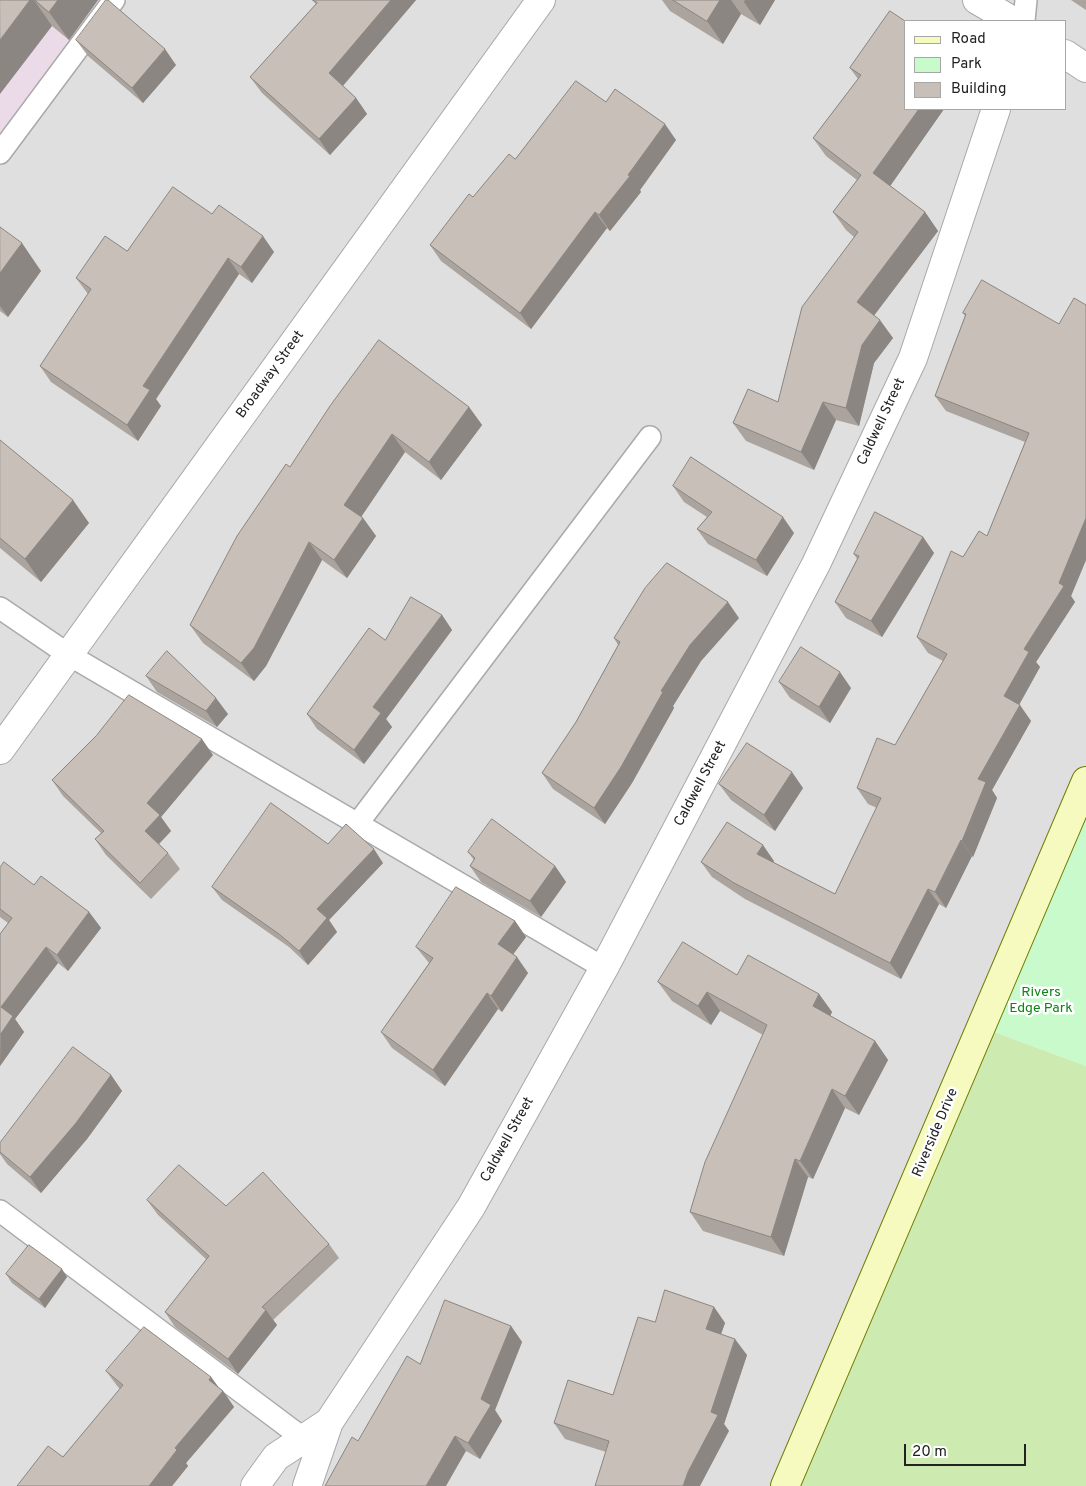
<!DOCTYPE html>
<style>
body{margin:0}
#map{position:relative;width:1086px;height:1486px;overflow:hidden;background:#f2efe9;font-family:Overpass,sans-serif}
canvas{display:block}
.legend{position:absolute;left:904px;top:20px;width:162px;height:90px;box-sizing:border-box;background:#fff;border:1px solid #a7a7a7;margin:0;padding:6px 9px;list-style:none;font-size:15px;color:#222}
.legend li{display:flex;align-items:center;gap:10px;height:25px}
.legend b{width:25px;border:1px solid #a7a7a7}
.scale{position:absolute;left:904px;top:1444px;width:122px;height:22px;box-sizing:border-box;border:2px solid #222;border-top:0;padding-left:6px;font-size:15px;line-height:18px;white-space:nowrap;color:#222;-webkit-text-stroke:4px #fff;paint-order:stroke}
</style>
<div id="map">
<canvas width="1086" height="1486"></canvas>
<ul class="legend">
<li><b style="height:6px;background:#f7fabf"></b>Road</li>
<li><b style="height:14px;background:#c8facc"></b>Park</li>
<li><b style="height:14px;background:#c7bfb8"></b>Building</li>
</ul>
<div class="scale">20 m</div>
</div>
<script>
const g = document.querySelector('canvas').getContext('2d');
g.lineJoin = 'round';
function fillPath(path, color) { g.fillStyle = color; g.fill(path, 'evenodd'); }
function trace(path, color, width, dash) { g.strokeStyle = color; g.lineWidth = width; g.lineCap = dash ? 'butt' : 'round'; g.setLineDash(dash || []); g.stroke(path); }
function drawText(font, color, halo, rows, align = 'center') {
  g.font = font + ' Overpass,sans-serif'; g.lineWidth = 5; g.setLineDash([]); g.textBaseline = 'middle'; g.strokeStyle = halo; g.fillStyle = color; for (const [text, x, y, turn = 0] of rows) {
    g.save(); g.translate(x, y); g.rotate((+turn || 0) * Math.PI / 180); g.textAlign = isNaN(turn) ? turn : align; if (halo) g.strokeText(text, 0, 0); g.fillText(text, 0, 0); g.restore();
  }
}
fillPath(new Path2D(`
 M114 0H1086V781L785 1486H0V153ZM905 21H1065V109H905Z`), '#e0dfdf');
fillPath(new Path2D(`
 M0 0H114L0 153Z`), '#ebdbe8');
fillPath(new Path2D(`
 M981 1027 1086 1066V1486H785Z`), '#cdebb0');
fillPath(new Path2D(`
 M1086 781V1066L981 1027Z`), '#c8facc');
const service = new Path2D(`
 M1024 21 1026 0
 M0 153 114 0
 M0 608 69 655 604 968
 M358 823 650 437
 M0 1211 304 1439`);
const minor = new Path2D(`
 M977 0 1013 21
 M1065 54 1086 68
 M255 1486 276 1457 329 1422
 M307 1486 329 1422 471 1207 604 968 816 564 913 358 996 109`);
const tertiary = new Path2D(`
 M0 750 541 0`);
const secondary = new Path2D(`
 M785 1486 1086 781`);
trace(service, '#a9a9a9', 24);
trace(minor, '#a9a9a9', 30);
trace(tertiary, '#a9a9a9', 30);
trace(secondary, '#707d05', 30);
trace(service, '#fff', 21);
trace(minor, '#fff', 28);
trace(tertiary, '#fff', 28);
trace(secondary, '#f7fabf', 28);
fillPath(new Path2D(`
 M0 0H98L69 40 52 26Z
 M312 0H416L343 86 356 98 367 114 330 155 262 93 250 77 316 4Z
 M662 0H775L760 25 741 14 723 44 670 11Z
 M1071 0H1086V10Z
 M890 11 905 109H944L890 186 925 212 938 231 874 315 893 338 874 363 859 426 836 420 814 470 746 441 733 423 778 402 854 237 846 230 833 212 857 180 826 156 813 138 858 79 850 68Z
 M76 40 176 65 143 103 88 56Z
 M606 102 676 140 640 190 641 192 610 231 607 228 531 329 441 261 430 245 473 197 515 159Z
 M212 214 274 252 252 283 239 274 156 399 161 406 138 441 51 382 40 366 88 294 76 278 127 251Z
 M0 227 41 271 8 317 0 311Z
 M1086 305V560L1071 596 1075 602 1036 662 1040 667 1019 705 1031 721 992 790 997 798 973 857 972 856 946 908 939 904 901 979 745 899 712 877 701 862 774 861 773 862 835 894 877 808 868 804 857 788 895 745 943 661 928 653 917 637 963 557 987 536 1025 442 946 411 935 396 965 316 963 313 1059 324Z
 M469 407 482 425 441 480 405 452 361 517 363 518 376 536 347 578 322 560 266 666 254 681 203 643 190 625 290 467Z
 M0 440 89 523 41 582 0 548Z
 M673 486 794 533 767 576 708 544 697 529 707 517 684 502Z
 M923 537 934 553 882 637 846 618 835 602 857 559 854 554Z
 M442 615 452 630 386 719 392 727 364 764 317 729 307 714 385 640Z
 M739 618 701 661 673 706 674 708 632 783 605 824 553 789 542 773 576 722 618 645 614 638Z
 M146 676 228 714 217 727 157 692Z
 M779 682 851 688 830 723 790 698Z
 M213 755 161 817 171 831 159 844 168 853 180 869 151 899 106 855 95 839 101 833 63 796 52 780Z
 M719 784 803 788 775 831 731 800Z
 M328 844 383 863 329 920 337 932 308 965 289 947 222 900 212 887Z
 M468 852 555 866 566 882 541 917 481 882 470 866 474 860Z
 M0 868 89 912 101 928 68 971 58 963 15 1019 24 1032 0 1066V934L8 923 0 917Z
 M515 921 526 937 513 954 528 973 502 1012 498 1009 445 1086 392 1048 381 1032 429 963 416 947Z
 M737 975 819 994 832 1012 830 1016 875 1041 888 1060 859 1115 845 1108 813 1179 808 1177 784 1256 703 1231 690 1212 763 1035 720 1011 711 1025 672 1001 658 982Z
 M111 1075 122 1091 87 1139 41 1193 7 1164 0 1154V1143Z
 M147 1200 226 1206 329 1244 339 1258 273 1320 277 1325 238 1374 175 1327 165 1312 207 1260 158 1215Z
 M6 1274 67 1277 45 1308 12 1283Z
 M714 1307 725 1323 721 1334 747 1355 724 1424 729 1431 606 1452 565 1439 554 1423 613 1395 655 1322Z
 M511 1326 522 1342 495 1410 502 1421 480 1459 466 1451 358 1441 420 1364Z
 M106 1371 211 1377 219 1388 223 1391 234 1407 186 1463 188 1466 172 1486H17L63 1457 120 1389 118 1387Z`), '#aba49e');
fillPath(new Path2D(`
 M30 0H34L52 26 0 94V40Z
 M58 0H98L69 40 49 12Z
 M391 0H416L340 89 329 73Z
 M720 0H731L741 14 723 44 707 21Z
 M745 0H775L760 25 744 2Z
 M165 49 176 65 143 103 132 88Z
 M356 98 367 114 330 155 319 139Z
 M919 109H944L886 192 873 173Z
 M665 124 676 140 640 190 641 192 610 231 599 215Z
 M595 212 607 228 531 329 520 313Z
 M925 212 938 231 870 321 857 302Z
 M263 236 274 252 252 283 241 267Z
 M22 243 41 271 8 317 0 306V273Z
 M228 258 239 274 156 399 161 406 138 441 127 425 143 386Z
 M880 320 893 338 874 363 859 426 846 408 862 345Z
 M823 402 836 420 814 470 801 452Z
 M469 407 482 425 441 480 429 462Z
 M392 434 405 452 357 523 344 505Z
 M73 500 89 523 41 582 25 559Z
 M783 517 794 533 767 576 756 560Z
 M363 518 376 536 347 578 334 560Z
 M1086 518V560L1071 596 1075 602 1036 662 1040 667 1015 712 1004 696 1024 649 1059 583Z
 M923 537 934 553 882 637 871 621Z
 M309 542 322 560 266 666 254 681 241 663Z
 M728 602 739 618 701 661 673 706 674 708 632 783 605 824 594 808 661 691 690 645Z
 M442 615 452 630 386 719 392 727 364 764 354 750 373 707Z
 M840 672 851 688 830 723 819 707Z
 M216 698 228 714 217 727 206 711Z
 M1020 705 1031 721 992 790 997 798 973 857 962 841 978 779Z
 M202 739 213 755 161 817 171 831 156 847 145 831 147 803Z
 M792 772 803 788 775 831 764 815Z
 M961 840 972 856 946 908 935 892Z
 M763 845 774 861 768 870 757 854Z
 M374 849 383 863 329 920 337 932 308 965 299 951 317 909Z
 M555 866 566 882 541 917 530 901Z
 M928 889 939 904 901 979 890 963Z
 M89 912 101 928 68 971 57 955Z
 M515 921 526 937 509 960 498 944Z
 M46 947 58 963 15 1019 24 1032 0 1066 1 1007Z
 M517 957 528 973 502 1012 491 996Z
 M707 992 720 1011 711 1025 698 1006Z
 M487 993 498 1009 445 1086 433 1070Z
 M819 994 832 1012 826 1025 813 1006Z
 M875 1041 888 1060 859 1115 845 1096Z
 M111 1075 122 1091 87 1139 41 1193 30 1177Z
 M832 1089 845 1108 813 1179 800 1161Z
 M795 1159 808 1177 784 1256 771 1237Z
 M62 1269 67 1277 45 1308 39 1299Z
 M714 1307 725 1323 717 1345 706 1329Z
 M266 1310 277 1325 238 1374 228 1359Z
 M511 1326 522 1342 495 1410 502 1421 480 1459 468 1443 481 1399Z
 M735 1339 747 1355 724 1424 729 1431 700 1486H683L688 1472 711 1412Z
 M211 1377 222 1392 223 1391 234 1407 186 1463 188 1466 172 1486H149L175 1448Z
 M455 1436 466 1451 446 1486H426Z`), '#8b8681');
const building = new Path2D(`
 M0 0H30L0 40Z
 M35 0H58L49 12Z
 M106 0H108L165 49 132 88 76 40Z
 M313 0H391L329 73 356 98 319 139 250 77 317 3Z
 M673 0H720L707 21Z
 M890 11 905 21V109H919L873 173 925 212 857 302 880 320 862 345 846 408 823 402 801 452 733 423 748 389 778 402 802 307 858 232 833 212 861 175 813 138 861 75 850 68Z
 M576 81 606 102 615 89 665 124 628 175 630 176 599 215 595 212 520 313 430 245 469 194 473 197 509 154 515 159Z
 M173 187 212 214 219 205 263 236 241 267 228 258 143 386 150 390 127 425 40 366 91 289 76 278 105 236 127 251Z
 M0 227 22 243 0 273Z
 M982 280 1059 324 1074 298 1086 305V518L1059 583 1064 586 1024 649 1029 652 1004 696 1020 705 978 779 986 782 962 841 961 840 935 892 928 889 890 963 734 883 701 862 727 822 763 845 757 854 835 894 881 798 857 788 877 738 895 745 947 654 917 637 951 551 963 557 979 531 987 536 1029 433 935 396 966 314 963 313Z
 M379 340 469 407 429 462 392 434 344 505 363 518 334 560 309 542 254 648 241 663 190 625 237 536 286 464 290 467 330 406Z
 M0 440 73 500 25 559 0 538Z
 M691 457 783 517 756 560 697 529 712 512 673 486Z
 M875 512 923 537 871 621 835 602 859 556 854 554Z
 M667 563 728 602 690 645 661 691 663 692 621 767 594 808 542 773 576 722 620 642 614 638 645 588Z
 M411 597 442 615 373 707 381 713 354 750 307 714 369 628 385 640Z
 M801 647 840 672 819 707 779 682Z
 M167 651 216 698 206 711 146 676Z
 M129 695 202 739 147 803 160 815 145 831 168 853 140 883 95 839 104 831 52 780 96 736Z
 M747 743 792 772 764 815 719 784Z
 M271 803 328 844 346 824 374 849 317 909 327 918 299 951 279 934 212 887Z
 M492 819 555 866 530 901 470 866 475 858 468 852Z
 M4 862 34 885 41 876 89 912 57 955 46 947 1 1007 13 1016 0 1035V934L12 918 0 909V868Z
 M456 887 515 921 498 944 517 957 491 996 487 993 433 1070 381 1032 433 958 416 947Z
 M683 942 737 975 748 955 819 994 813 1006 875 1041 845 1096 832 1089 800 1161 795 1159 771 1237 690 1212 705 1162 767 1025 707 992 698 1006 658 982Z
 M73 1047 111 1075 76 1123 30 1177 0 1152V1143Z
 M179 1165 226 1206 263 1172 329 1244 262 1307 266 1310 228 1359 165 1312 209 1256 147 1200Z
 M29 1245 62 1269 39 1299 6 1274Z
 M665 1290 714 1307 706 1329 735 1339 711 1412 718 1415 688 1472 683 1486H595L609 1441 554 1423 568 1380 613 1395 638 1317 655 1322Z
 M445 1300 511 1326 481 1399 491 1405 468 1443 455 1436 426 1486H325L352 1437 358 1441 407 1356 420 1364Z
 M144 1327 211 1377 209 1380 223 1391 175 1448 177 1450 149 1486H17L48 1446 63 1457 123 1385 106 1371Z`);
fillPath(building, '#c7bfb8');
trace(building, '#8b8681', 1);
drawText('14px', '#222', '#fff', [
 ["Broadway Street",271,375,-54],
 ["Caldwell Street",882,422,-65],
 ["Caldwell Street",701,784,-62],
 ["Riverside Drive",936,1133,-67],
 ["Caldwell Street",508,1140,-61]
]);
drawText('14px', '#0c8416', '#fff', [
 ["Rivers",1041,993],
 ["Edge Park",1041,1009]
]);
</script>
